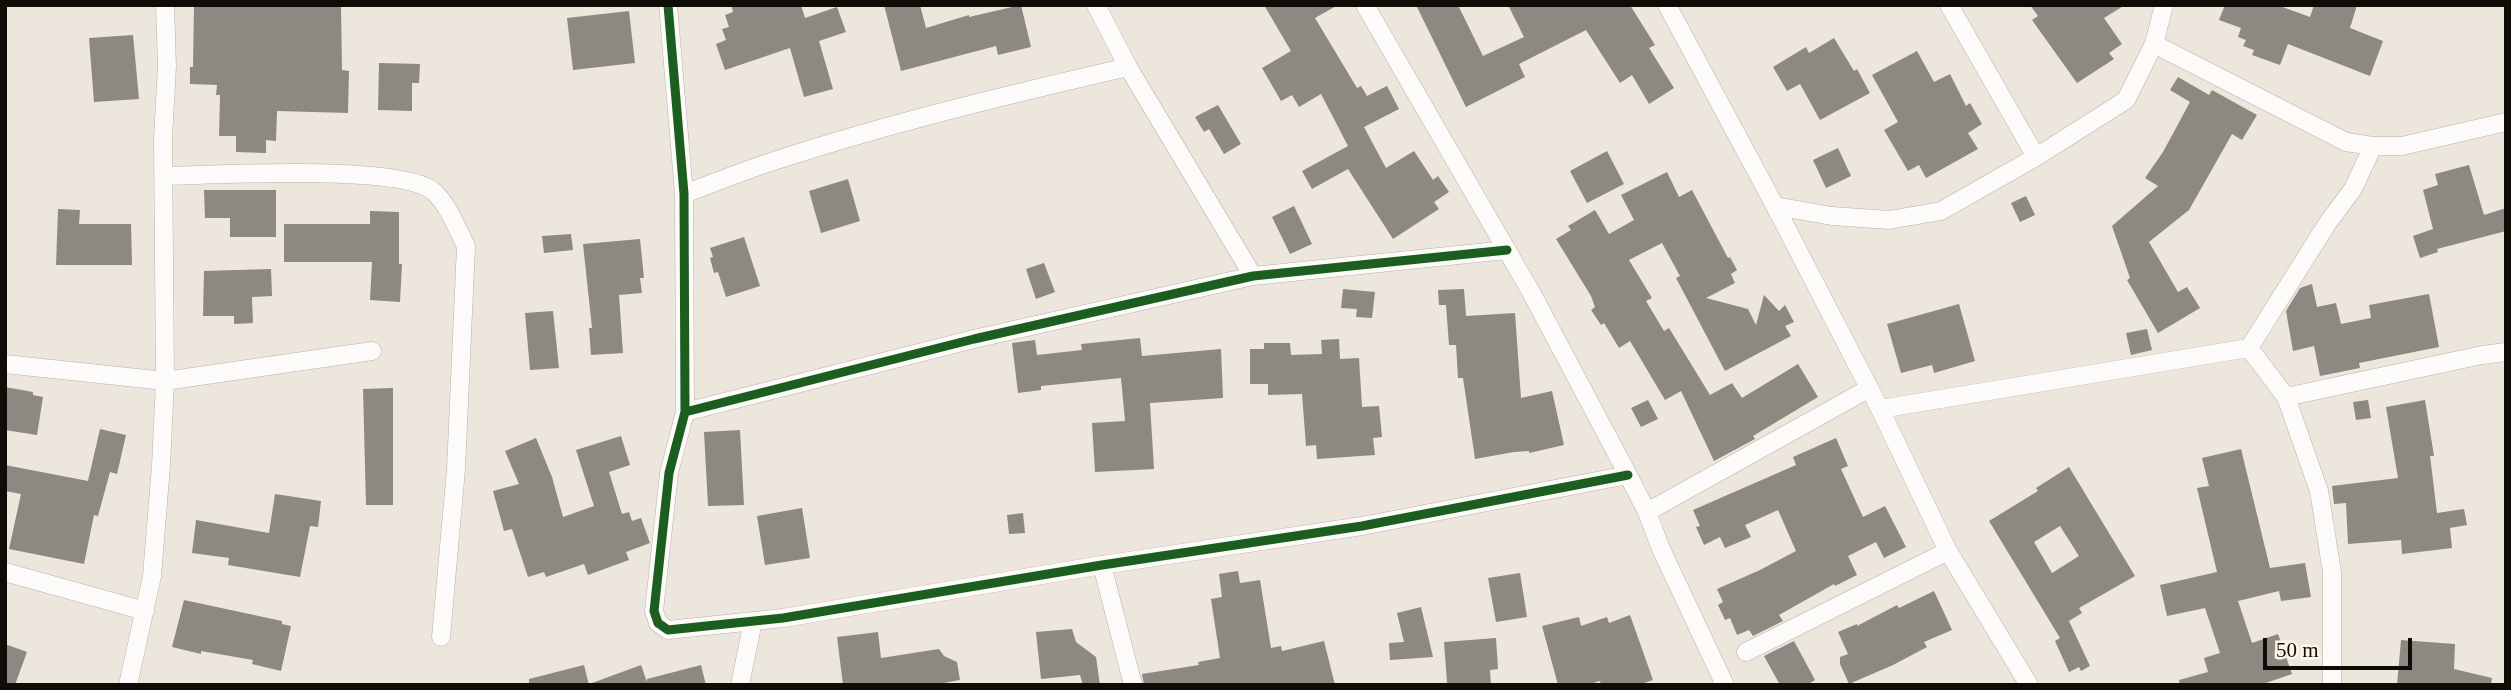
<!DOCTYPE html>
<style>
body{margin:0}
#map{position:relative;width:2511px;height:690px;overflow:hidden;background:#ece6dc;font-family:"Times New Roman",serif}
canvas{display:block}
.frame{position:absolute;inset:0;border:7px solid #0f0c07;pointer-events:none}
.scale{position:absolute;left:2263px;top:638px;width:149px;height:32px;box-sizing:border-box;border:4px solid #0f0c07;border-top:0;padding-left:9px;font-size:21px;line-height:24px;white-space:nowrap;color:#0f0c07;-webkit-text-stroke:5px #fdf5e7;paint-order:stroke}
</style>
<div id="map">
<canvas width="2511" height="690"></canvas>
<div class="frame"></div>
<div class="scale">50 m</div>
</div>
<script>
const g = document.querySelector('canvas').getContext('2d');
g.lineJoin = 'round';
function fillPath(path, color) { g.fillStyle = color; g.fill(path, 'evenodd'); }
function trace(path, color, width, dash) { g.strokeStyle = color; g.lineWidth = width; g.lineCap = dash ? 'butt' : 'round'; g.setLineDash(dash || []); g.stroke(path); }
fillPath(new Path2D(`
 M194 5H341L342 70 349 71 348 113 277 111 276 141 266 140V153L236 152V136H219L220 95H216L217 85 190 84V67H193Z
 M731 5H801L805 18 837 7 846 32 819 41 833 89 804 97 790 48 725 70 716 44 726 40 722 29 729 27 725 15 733 12Z
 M884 5H920L926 28 969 15V17L1021 5 1031 47 998 55 996 46 901 71Z
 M1264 5H1338L1315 18 1357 88 1361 86 1367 96 1387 86 1399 109 1364 127 1386 168 1414 151 1433 180 1438 176 1449 192 1434 202 1439 209 1393 239 1348 169 1312 189 1302 171 1348 146 1321 94 1299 107 1292 95 1281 101 1262 68 1291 51Z
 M1416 5H1458L1483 56 1524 37 1508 5H1630L1655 45 1649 48 1674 88 1649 104 1632 75 1620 83 1586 30 1519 64 1525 77 1466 107Z
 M2030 5H2125L2104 18 2122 44 2109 53 2114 59 2077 83 2032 20 2038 16Z
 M2225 5H2277L2310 17 2314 5H2357L2350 28 2383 41 2370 76 2288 44 2280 65 2252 55 2254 50 2243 46 2246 40 2238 37 2241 28 2219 20Z
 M629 11 635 63 573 70 567 18Z
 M133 35 139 99 94 102 89 38Z
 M1834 38 1854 71 1857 69 1870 93 1820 120 1800 84 1787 91 1773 67 1806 47 1809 53Z
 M1917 51 1934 82 1950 74 1966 106 1970 103 1982 124 1968 133 1978 149 1926 178 1919 165 1908 171 1884 130 1898 122 1872 75Z
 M379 63 420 64 419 83H412V111L378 110Z
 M2178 77 2209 95 2212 90 2257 115 2242 140 2232 134 2189 210 2149 242 2178 292 2187 287 2200 308 2158 333 2127 280 2130 278 2112 226 2158 186 2145 178 2163 152 2190 102 2170 90Z
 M1218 105 1241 144 1224 154 1209 129 1204 132 1195 117Z
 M1838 148 1851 176 1826 188 1813 160Z
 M1607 151 1624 184 1587 203 1570 171Z
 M2469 165 2484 215 2506 208V231L2437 249 2438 252 2420 258 2413 236 2433 229 2423 190 2438 185 2435 174Z
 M1667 172 1679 197 1692 190 1728 258 1730 257 1737 270 1731 274 1735 283 1706 298 1748 309 1756 325 1764 295 1779 311 1785 305 1794 322 1785 326 1791 336 1725 371 1676 278 1680 276 1662 243 1629 260 1652 298 1646 301 1664 331 1669 328 1710 395 1732 383 1742 398 1798 364 1818 397 1753 436 1755 439 1714 461 1681 391 1665 400 1630 341 1619 348 1604 323 1601 325 1591 310 1595 307 1591 296 1556 239 1571 230 1568 226 1595 210 1609 234 1634 220 1621 195Z
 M848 179 860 221 821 233 809 191Z
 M204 190H276V237H230V218H205Z
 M2026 196 2035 215 2020 222 2011 203Z
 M1294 206 1312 244 1290 254 1272 217Z
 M58 209 80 210 79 224H131L132 265H56Z
 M370 211 399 212V264H402L400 302 370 300 372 262H284V224H370Z
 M571 234 573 250 544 253 542 236Z
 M744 237 760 286 726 297 718 272 714 273 710 258 713 257 710 248Z
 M640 239 644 278H640L642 293 619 295 623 353 591 355 589 328H592L583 244Z
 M1044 263 1055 292 1036 299 1026 269Z
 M271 269 272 296 252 297 253 323 234 324V316H203L204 271Z
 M2312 284 2317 307 2336 303 2341 324 2371 318 2369 305 2429 294 2439 347 2359 363 2360 368 2320 376 2314 346 2293 351 2286 311 2300 288Z
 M1343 289 1375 292 1372 318 1356 317 1357 309 1341 308Z
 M1464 289 1466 316 1515 313 1521 398 1552 391 1564 445 1529 453V451L1514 452 1475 459 1463 378H1458L1456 345H1449L1446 305H1439L1438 290Z
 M1959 304 1975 361 1934 373 1932 365 1901 373 1887 324Z
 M553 311 559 368 530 370 525 313Z
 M2147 329 2152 350 2131 355 2126 333Z
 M1140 338 1142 356 1221 349 1223 398 1150 403 1154 469 1095 472 1092 423 1125 421 1121 378 1041 386V390L1018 393 1012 343 1035 340 1037 355 1082 350 1081 344Z
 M1339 339 1340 359 1359 358 1362 407 1379 406 1382 437 1373 438 1375 455 1317 459 1316 445 1306 446 1302 394 1268 395V384H1250V349H1264V343H1290L1291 355 1322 354 1321 340Z
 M5 387 33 392V395L43 397 37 435 5 430Z
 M393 388V505H366L363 389Z
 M1648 400 1658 419 1641 427 1631 408Z
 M2368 400 2371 418 2356 420 2353 402Z
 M2425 400 2434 456H2430L2437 513 2464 509 2467 525 2450 528 2452 548 2402 554 2401 540 2348 544 2346 503 2334 504 2332 486 2398 478 2386 407Z
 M100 429 126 435 117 474 110 472 98 516 94 515 84 564 9 549 21 494 5 491V465L88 481Z
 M740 430 744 505 708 506 704 432Z
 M621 436 630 465 609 472 622 514 629 512 632 521 641 518 650 543 626 552 629 560 588 575 584 564 546 577 544 572 528 577 512 529 504 531 493 491 519 484 505 451 536 438 552 477 563 517 594 506 576 450Z
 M1836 438 1848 466 1841 469 1863 517 1885 506 1906 547 1884 558 1876 542 1848 556 1857 575 1835 586 1834 584 1779 615 1783 621 1753 636 1749 630 1737 635 1730 618 1725 620 1718 605 1723 602 1717 589 1760 570 1796 551 1778 510 1745 525 1751 537 1725 548 1720 537 1704 545 1696 527 1700 526 1693 510 1796 465 1793 457Z
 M2241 449 2270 568 2305 563 2311 597 2281 601 2279 591 2238 601 2252 643 2278 634 2292 674 2260 685H2180L2179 680 2208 672 2204 658 2220 653 2205 608 2167 616 2160 585 2217 572 2197 488 2209 486 2202 458Z
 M2069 467 2135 576 2079 608 2082 613 2069 621 2090 666 2081 671 2079 667 2069 672 2055 641 2060 638 1989 521 2038 491 2036 488ZM2060 526 2079 556 2052 573 2034 542Z
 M275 494 321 501 318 527 310 526 300 577 228 565 229 558 192 553 196 520 269 533Z
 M802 508 810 558 765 565 757 516Z
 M1023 513 1025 533 1009 534 1007 515Z
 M1238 571 1240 583 1260 580 1271 648 1281 646 1282 651 1324 641 1335 685H1144L1142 674 1199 665 1198 662 1220 658 1211 599 1222 597 1219 574Z
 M1520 573 1527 617 1496 622 1488 578Z
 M1934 591 1952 630 1924 642 1927 647 1893 665 1849 684 1840 664V657L1848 654 1838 632 1857 624V626L1897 605 1899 608Z
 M184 600 282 621V624L291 626 281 671 252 664 253 660 201 651V654L172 647Z
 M1421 607 1433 657 1390 660 1389 643 1404 642 1397 613Z
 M1630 615 1653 680 1638 685H1601L1600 681 1586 685H1558L1542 626 1579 617 1581 626 1607 617 1609 623Z
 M1072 629 1076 642 1096 657 1100 685H1083L1080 675 1041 679 1036 632Z
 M878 632 881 658 939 649 944 656 957 662 960 680 933 685H843L837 637Z
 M1496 638 1498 669 1490 670 1491 685 1447 683 1444 642Z
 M2401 640 2455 644 2454 669 2492 678 2491 685H2397Z
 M1794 641 1815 680 1807 685H1780L1764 656Z
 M5 644 27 652 15 685H5Z
 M584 665 589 685H529V679Z
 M641 665 647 682V679L701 665 706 685H593L592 683Z`), '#8d8881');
const minor = new Path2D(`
 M668 5 684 194 685 412 669 473 654 611 658 623 668 630 783 618 1102 565 1362 526 1628 475
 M1096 5 1128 67 1253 276
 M1365 5 1531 292 1628 475 1647 512 1661 549 1725 685
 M1667 5 1775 206 1880 409 1948 551 2029 685
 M1949 5 2036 157
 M2154 44 2346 142 2373 146H2402L2506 122
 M164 176C214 175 400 164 433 191 448 204 457 229 466 246L456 469 441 637
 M684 194C716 182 748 169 780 159 894 122 1011 94 1128 67
 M1775 206 1832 216 1889 220 1941 211 2036 157 2126 100 2154 44 2164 5
 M2249 348 2286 397 2319 491 2332 572V685
 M5 364 165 381 372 351
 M2286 397 2482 355 2506 352
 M1880 409 2249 348 2327 224 2353 189 2373 146
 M685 412 974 339 1253 276 1507 250
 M1647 512 1868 389
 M1102 565 1133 685
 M5 572 145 611
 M1746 652 1948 551
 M128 685 152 576 161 466 165 381 163 138 167 66 165 5
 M740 685 753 621`);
trace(minor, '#b7b2aa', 19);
trace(minor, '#fcfbfa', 18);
trace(new Path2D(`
 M668 5 684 194 685 412 669 473 654 611 658 623 668 630 783 618 1102 565 1362 526 1628 475
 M685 412 974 339 1253 276 1507 250`), '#1b5e20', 9);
</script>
